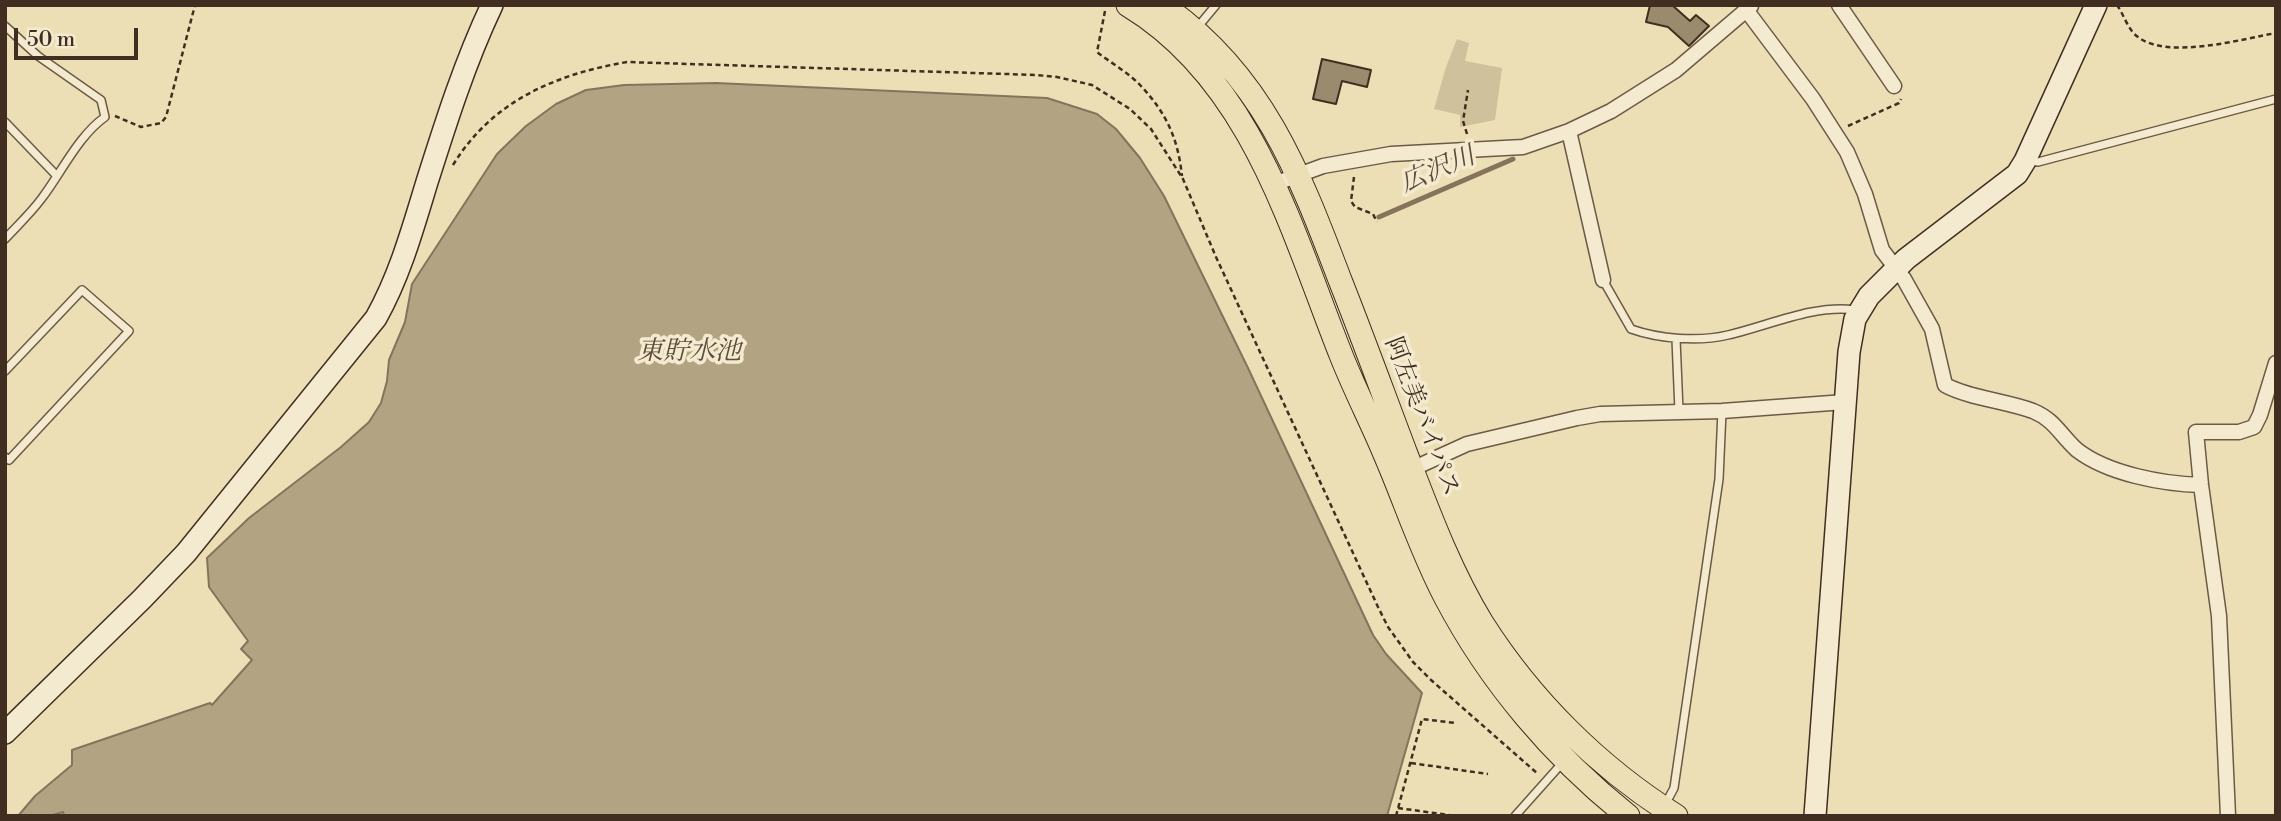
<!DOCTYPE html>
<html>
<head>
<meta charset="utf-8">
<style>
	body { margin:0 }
	#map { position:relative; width:2281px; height:821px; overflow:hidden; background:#ecdfb6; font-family:"Libre Bodoni",serif }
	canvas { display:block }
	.frame { position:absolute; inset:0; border:7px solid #422e20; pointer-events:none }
	.scale { position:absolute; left:14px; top:28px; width:124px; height:32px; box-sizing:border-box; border:4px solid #422e20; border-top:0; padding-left:9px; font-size:21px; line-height:24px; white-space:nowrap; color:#422e20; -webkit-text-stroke:5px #f3ead0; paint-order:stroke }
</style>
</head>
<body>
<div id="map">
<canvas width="2281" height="821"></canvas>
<div class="frame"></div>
<div class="scale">50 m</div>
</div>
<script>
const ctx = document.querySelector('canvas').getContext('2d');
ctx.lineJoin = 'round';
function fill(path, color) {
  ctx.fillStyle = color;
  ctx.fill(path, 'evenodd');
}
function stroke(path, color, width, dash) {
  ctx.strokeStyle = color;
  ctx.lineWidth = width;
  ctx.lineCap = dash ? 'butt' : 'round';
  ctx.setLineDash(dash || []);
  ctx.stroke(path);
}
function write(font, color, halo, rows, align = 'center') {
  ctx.font = font + ' "Libre Bodoni","Noto Serif JP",serif';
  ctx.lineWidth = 7;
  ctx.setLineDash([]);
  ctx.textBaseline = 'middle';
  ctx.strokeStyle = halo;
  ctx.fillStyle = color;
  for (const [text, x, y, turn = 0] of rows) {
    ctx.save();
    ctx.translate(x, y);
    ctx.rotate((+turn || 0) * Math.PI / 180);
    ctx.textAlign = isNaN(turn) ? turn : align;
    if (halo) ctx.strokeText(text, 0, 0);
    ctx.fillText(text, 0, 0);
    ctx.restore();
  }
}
const green = new Path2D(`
	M1457,39l12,4 -4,18 37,7 -7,52 -35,7v-12l-26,-6 12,-42z`);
const water = new Path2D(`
	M716,83l331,15 50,16 19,15 24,29 24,38 84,172 125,267 13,19 36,39 -35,123h-1323l-1,-4 -13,4h-32l17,-20 37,-31v-15l138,-47 2,2 40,-45 -11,-11 7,-8 -39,-54 -2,-29 42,-40 92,-71 28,-25 12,-19 6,-22 2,-21 16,-38 7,-38 85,-130 29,-28 30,-22 30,-14 38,-5z`);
const stream = new Path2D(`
	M1379,217l134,-58`);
const building = new Path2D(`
	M1650,5h22l18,16 6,-6 13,11 -20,20 -21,-19 -22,-5z
	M1322,59l49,11 -4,17 -25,-6 -6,23 -23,-5z`);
const path = new Path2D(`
	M2117,5c7,10 11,25 21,32 30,23 104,2 138,-4
	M1105,11l-8,41c14,11 32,21 44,34 26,28 37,53 41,90
	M115,116l26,11 20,-4 5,-6 29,-112
	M1848,126l51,-23 2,-4
	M1467,134l-4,-13 5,-31
	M453,165c39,-64 103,-91 174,-103l410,13 20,2 35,8 38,24 21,20 32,50 33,78 162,350 10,20 25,35 18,18 107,94
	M1354,177l-3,24 4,6 18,7 4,8
	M1411,763l77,11
	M1398,808l58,8
	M1396,816l26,-97 33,4`);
const lane = new Path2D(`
	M5,26l33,30 63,44 4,17c-26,18 -44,56 -63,81 -11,15 -25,28 -37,41
	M1196,29l20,-24
	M5,122l51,53
	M2029,161l9,1 238,-63
	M1603,280l28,49c28,10 68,13 97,6 40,-9 86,-31 127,-25
	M1676,339l3,72
	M5,371l77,-81 47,41 -120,129 -4,-3
	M1666,803l8,-15 45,-309 3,-68
	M1515,816l49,-55`);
const street = new Path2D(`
	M1839,5l55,81
	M1747,11l66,88 34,53 18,42 17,56 22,29 28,50 13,56c24,13 61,16 88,26 22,9 28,25 44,39 31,24 86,34 124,35
	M1569,131l34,149
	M1274,184l49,-18 68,-12 132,-7 46,-16 42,-20 65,-41 75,-64
	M1412,469l55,-25 110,-26 23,-4 122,-3 123,-9
	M2228,816l-9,-200 -18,-131 -5,-53h43l15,-5 6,-12 16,-52`);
const secondary = new Path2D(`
	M5,733l137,-134 44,-46 190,-235c24,-43 37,-90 51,-136 19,-60 38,-120 65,-177
	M1815,816l34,-464 6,-33 14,-23 37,-37 111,-85 8,-13 71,-156`);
const primary = new Path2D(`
	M1128,5c124,75 163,224 213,350 13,33 29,64 43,97 21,48 37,99 62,146 44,84 108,159 182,218
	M1162,5c100,69 137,167 178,275 23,58 44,116 66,174 22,57 44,117 76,169 49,77 116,144 194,193`);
const streetNames = [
	["阿左美バイパス",1421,417,69]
];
const waterNames = [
	["広沢川",1438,171,-23],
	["東貯水池",689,353]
];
fill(green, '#cfc19c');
fill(water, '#b2a383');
stroke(water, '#85745b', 2);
stroke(stream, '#85745b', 5);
fill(building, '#9a8a6e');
stroke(building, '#422e20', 2);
stroke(lane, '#6c5a46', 10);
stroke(street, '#6c5a46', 17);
stroke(secondary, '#422e20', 24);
stroke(primary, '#422e20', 25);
stroke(path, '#422e20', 2.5, [5, 3.5]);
stroke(lane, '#f3ead0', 7);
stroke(street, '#f3ead0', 14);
stroke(secondary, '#f3ead0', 21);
stroke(primary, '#ecdfb6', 23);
write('24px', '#422e20', '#f3ead0', streetNames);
write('italic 26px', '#5e4b39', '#f3ead0', waterNames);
</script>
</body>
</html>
